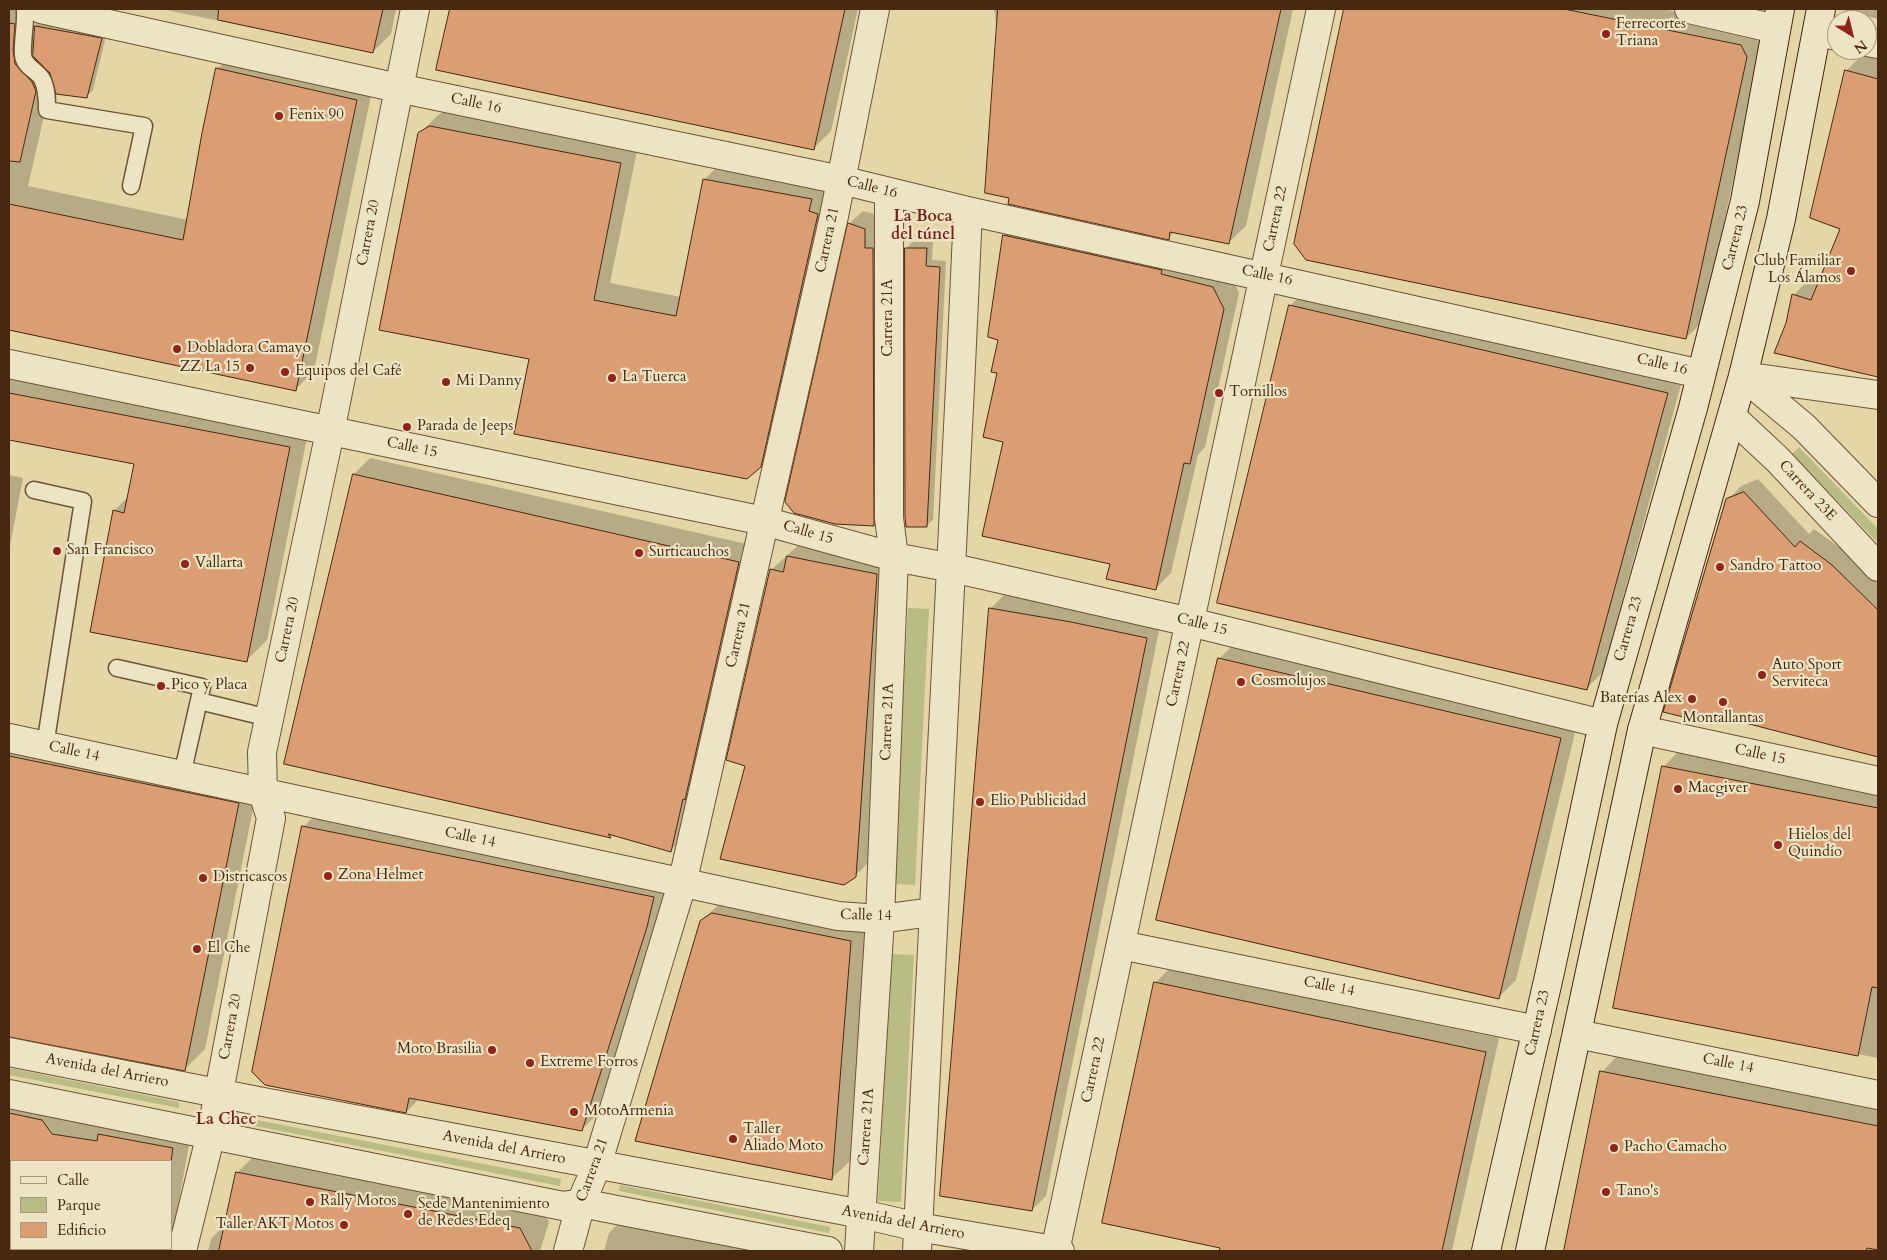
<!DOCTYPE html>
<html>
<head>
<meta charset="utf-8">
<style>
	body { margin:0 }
	#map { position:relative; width:1887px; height:1260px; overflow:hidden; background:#e4d6a7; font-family:Cardo,serif }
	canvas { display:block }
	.frame { position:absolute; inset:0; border:10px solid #482811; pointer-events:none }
	.legend { position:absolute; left:10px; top:1160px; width:162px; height:90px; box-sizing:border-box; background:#ede4c6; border:1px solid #ab997e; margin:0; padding:6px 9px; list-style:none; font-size:15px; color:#482811 }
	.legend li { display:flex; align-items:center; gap:10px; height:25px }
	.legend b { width:25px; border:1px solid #ab997e }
	.north { position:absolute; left:1827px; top:10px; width:50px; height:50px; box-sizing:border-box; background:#ede4c6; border:1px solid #ab997e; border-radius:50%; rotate:144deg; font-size:14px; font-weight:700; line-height:20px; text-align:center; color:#482811 }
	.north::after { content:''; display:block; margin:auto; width:18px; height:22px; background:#8f2418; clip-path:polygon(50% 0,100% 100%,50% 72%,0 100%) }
</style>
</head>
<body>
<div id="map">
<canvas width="1887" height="1260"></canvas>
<div class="frame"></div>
<ul class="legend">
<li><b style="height:6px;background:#ede4c6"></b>Calle</li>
<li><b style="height:14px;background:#b9bc84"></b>Parque</li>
<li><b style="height:14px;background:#db9e73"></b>Edificio</li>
</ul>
<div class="north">N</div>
</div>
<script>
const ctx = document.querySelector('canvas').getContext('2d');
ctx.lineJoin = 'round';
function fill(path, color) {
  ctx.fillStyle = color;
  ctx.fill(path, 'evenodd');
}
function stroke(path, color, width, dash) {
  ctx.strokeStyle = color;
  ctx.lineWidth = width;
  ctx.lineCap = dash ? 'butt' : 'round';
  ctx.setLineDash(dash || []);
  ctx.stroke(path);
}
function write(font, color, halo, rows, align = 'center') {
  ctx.font = font + ' Cardo,serif';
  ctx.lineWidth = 4.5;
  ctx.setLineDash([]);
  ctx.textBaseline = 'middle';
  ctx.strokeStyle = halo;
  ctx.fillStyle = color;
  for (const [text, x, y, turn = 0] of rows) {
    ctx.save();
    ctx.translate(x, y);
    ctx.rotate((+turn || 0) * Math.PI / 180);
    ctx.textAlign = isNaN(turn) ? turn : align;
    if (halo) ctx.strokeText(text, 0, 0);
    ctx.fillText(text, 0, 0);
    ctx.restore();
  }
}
const green = new Path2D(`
	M1799,447l79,82v14l-86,-89z
	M908,608l21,1 -14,276 -22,-1z
	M891,954l23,1 -13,247 -23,-1z
	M9,1068l170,34v6l-170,-33z
	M236,1116l325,63 -1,7 -325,-64z
	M620,1185l210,42 -1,6 -210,-42z`);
const shadow = new Path2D(`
	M9,9h23l-1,29 4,11 1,-26 6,-6 65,15 -14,58 -7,7 -33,-20 -25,109 160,34 29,-151 19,-18 138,30 -60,290 -18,18 -287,-59z
	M161,9h235l-5,25 -18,18z
	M451,9h407l-27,122 -17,17 -376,-79z
	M994,9h299l-47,217 -18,17 -54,-11 -6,6 -171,-210z
	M1346,9h317l95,20 5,11 -60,281 -17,17 -391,-94z
	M1843,9h35v10l-35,-9z
	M1865,52l13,3v321l-102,-24 11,-29 7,-28 18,-19 9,2 21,-50 4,-157z
	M448,109l190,37 -28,137 71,14 24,-118 17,-17 106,20 -50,267 -18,17 -229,-108 -112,-224 18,-18z
	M863,211l15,4 9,296 -13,14 -25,-301z
	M1020,220l209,51 10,22 -34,154 -7,8 -27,118 -15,15 -45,-25 -106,-122 -6,-69 6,-137z
	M912,242h21l-1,18 14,1 -13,259 -7,6 -20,-277z
	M1306,290l377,87 -80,295 -16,16 -297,-382z
	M9,369l300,58 -42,213 -20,20 -133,-149 15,-15 7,-33 -127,-24z
	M370,458l385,88 -68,289 -17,16 -57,-17 -2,3 -325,-74 68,-289z
	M9,475l14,3 -14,73z
	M1758,479l51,55 5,-5 32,23 32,31v172l-159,-40 -8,8 17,-223 13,-14z
	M803,541l88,18 -21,302 -15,15 -84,-306z
	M1004,595l81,13 75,17 -114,571 -14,14 -42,-601z
	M1237,641l341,79 -62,260 -18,18 -279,-339z
	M9,732l249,52 -53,265 -20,20 -176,-33z
	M1684,746l194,37v275l-264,-51 49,-240z
	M319,812l349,70 -6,29 -65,204 -16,15 -162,-31 -13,13 -103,-285z
	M720,903l149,19 -19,239 -19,18 -130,-257z
	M1169,969l330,69 -47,213h-212l-137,-29 52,-239z
	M1616,1057l262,51v143h-313l37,-179z
	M16,1107l176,21 -21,117v-84h-160v88h159v2h-161v-141z
	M258,1152l283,55 8,15 -9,29h-332l3,-12 15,-16 11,-50z
	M626,1216l153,35h-175l5,-18z`);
const building = new Path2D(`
	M219,9h164l-10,44 -155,-33z
	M450,9h395l-31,141 -378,-80z
	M998,9h283l-52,235 -59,-12 -1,8 -161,-36 1,-6 -24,-5z
	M1344,9h220l177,36 6,12 -61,282 -380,-79 -12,-16z
	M9,23l6,1 -2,26 2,14 17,18 4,9 -16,71 -11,-1z
	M35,26l67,12 -15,60 -31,-4 -6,-21 -17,-17z
	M216,68l141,32 -61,291 -287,-61v-126l174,36 19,-107z
	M1845,70l33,9v298l-104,-24 12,-30 6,-29 19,6 29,-71 -30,-11z
	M430,126l191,37 -27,137 66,13 16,3 27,-137 109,20 -3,12 9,3 -57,253 -14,12 -233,-45 15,-75 -150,-29 39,-197z
	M848,223l17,6v19h8l1,278 -39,-2 -41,-11 -9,-11z
	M1003,235l159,35 -1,4 52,13 11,22 -34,155 -6,-1 -28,127 -50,-11 4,-15 -128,-28 21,-94 -20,-5 14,-64 -6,-1 7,-32 -10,-3z
	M905,248h22l-1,18 14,1 -13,260h-21l-1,-10z
	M1289,305l379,88 -81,297 -370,-87z
	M9,393l281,54 -43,215 -157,-30 23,-122 11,3 10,-49 -125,-24z
	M353,474l386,88 -54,238 -2,-1 -12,53 -63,-18 3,4 -327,-74z
	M1744,492l51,55 5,-6 32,24 46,45v147l-164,-42 -2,9 -49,-12 63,-213z
	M787,556l90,18 -21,303 -12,8 -124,-26 25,-93 -19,-6 44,-191 13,3z
	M989,608l82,14 76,16 -115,573 -92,-15z
	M1218,658l343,80 -62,261 -343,-79z
	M9,756l230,47 -54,268 -176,-34z
	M1662,766l216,42v180l-6,-1 -14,69 -245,-48z
	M302,826l352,71 -7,30 -65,204 -173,-33 -3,15 -141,-28 -13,-13z
	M712,913l139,28 -19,239 -197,-39 65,-220z
	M1154,982l332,70 -44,199h-223l1,-3 -118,-25z
	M1600,1071l278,55v124l-11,-2 -1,3h-302z
	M9,1113l33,7 10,14 45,7 1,-7 75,14 -2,13h-162z
	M236,1172l284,56 12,23h-313z`);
const service = new Path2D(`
	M25,9c1,15 -3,32 -2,46 1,12 14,15 19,24 5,9 5,21 5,31l97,16 -13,60
	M34,490l49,11 -38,245
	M117,668l85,19 -20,88
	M199,701l70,17`);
const minor = new Path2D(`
	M41,9l357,79 443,92 127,31 733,163
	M1689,9l87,20
	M1817,32l20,4
	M1867,42l11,2
	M9,364l755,157 130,36 59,11 237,54 413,102
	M1743,376l61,51 74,76
	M1743,376l135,19
	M1732,417l46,43 100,107
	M1642,730l236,51
	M9,738l829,178 42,3 52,-7
	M1121,945l416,85
	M1577,1034l301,61
	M182,1251l29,-117 60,-316 -8,-25 -1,-41 68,-320 85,-423
	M568,1251l13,-48
	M859,1251l21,-332 14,-362 -5,-39v-325
	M917,1251c16,-346 36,-693 51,-1040
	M1055,1251l266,-1242`);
const tertiary = new Path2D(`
	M9,1052l254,50 599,112 56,13 142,24
	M9,1094l554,112 18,-3 247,48
	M581,1203l16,-38 85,-281 152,-668 41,-207`);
const secondary = new Path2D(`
	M1486,1251l64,-279 53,-248 90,-316 52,-207 35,-192
	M1530,1251l112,-521 101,-354 38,-157 40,-210`);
const markers = [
	[1606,34,5,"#8f2418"],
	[279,116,5,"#8f2418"],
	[1851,271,5,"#8f2418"],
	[177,349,5,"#8f2418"],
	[250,368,5,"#8f2418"],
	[285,372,5,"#8f2418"],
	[612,378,5,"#8f2418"],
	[446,382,5,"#8f2418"],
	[1219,393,5,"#8f2418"],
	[407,427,5,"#8f2418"],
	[57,551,5,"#8f2418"],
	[639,553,5,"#8f2418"],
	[185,564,5,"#8f2418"],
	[1720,567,5,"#8f2418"],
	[1762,675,5,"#8f2418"],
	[1241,682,5,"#8f2418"],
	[161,686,5,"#8f2418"],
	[1692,699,5,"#8f2418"],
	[1723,702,5,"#8f2418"],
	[1678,789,5,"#8f2418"],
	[980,802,5,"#8f2418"],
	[1778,845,5,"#8f2418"],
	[328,876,5,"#8f2418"],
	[203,878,5,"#8f2418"],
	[197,949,5,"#8f2418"],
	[492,1050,5,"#8f2418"],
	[530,1063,5,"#8f2418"],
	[574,1112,5,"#8f2418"],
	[733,1139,5,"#8f2418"],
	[1614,1148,5,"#8f2418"],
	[1606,1192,5,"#8f2418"],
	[310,1202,5,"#8f2418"],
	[408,1214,5,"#8f2418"],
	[344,1225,5,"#8f2418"]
];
const poiNames = [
	["Ferrecortes",1616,25],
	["Triana",1616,42],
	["Fenix 90",289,116],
	["Club Familiar",1841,262,"right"],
	["Los Álamos",1841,279,"right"],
	["Dobladora Camayo",187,349],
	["ZZ La 15",240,368,"right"],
	["Equipos del Café",295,372],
	["La Tuerca",622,378],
	["Mi Danny",456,382],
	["Tornillos",1229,393],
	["Parada de Jeeps",417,427],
	["San Francisco",67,551],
	["Surticauchos",649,553],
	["Vallarta",195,564],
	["Sandro Tattoo",1730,567],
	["Auto Sport",1772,666],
	["Serviteca",1772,683],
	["Cosmolujos",1251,682],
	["Pico y Placa",171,686],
	["Baterías Alex",1682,699,"right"],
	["Montallantas",1723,719,"center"],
	["Macgiver",1688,789],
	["Elio Publicidad",990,802],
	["Hielos del",1788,836],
	["Quindío",1788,853],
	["Zona Helmet",338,876],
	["Districascos",213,878],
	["El Che",207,949],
	["Moto Brasilia",482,1050,"right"],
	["Extreme Forros",540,1063],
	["MotoArmenia",584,1112],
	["Taller",743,1130],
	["Aliado Moto",743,1147],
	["Pacho Camacho",1624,1148],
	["Tano's",1616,1192],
	["Rally Motos",320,1202],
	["Sede Mantenimiento",418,1205],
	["de Redes Edeq",418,1222],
	["Taller AKT Motos",334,1225,"right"]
];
const streetNames = [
	["Calle 16",476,104,12],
	["Calle 16",872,188,14],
	["Carrera 22",1276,219,-78],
	["Carrera 20",369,233,-79],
	["Carrera 23",1736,238,-76],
	["Carrera 21",828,240,-78],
	["Calle 16",1267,276,12],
	["Carrera 21A",889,318,-90],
	["Calle 16",1662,365,13],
	["Calle 15",412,448,12],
	["Carrera 23E",1807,491,47],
	["Calle 15",808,533,16],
	["Calle 15",1202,625,14],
	["Carrera 23",1629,629,-74],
	["Carrera 20",288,630,-78],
	["Carrera 21",739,635,-77],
	["Carrera 22",1179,674,-78],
	["Carrera 21A",888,722,-88],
	["Calle 14",74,752,12],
	["Calle 15",1760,755,12],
	["Calle 14",470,838,12],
	["Calle 14",866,916,1],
	["Calle 14",1329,987,11],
	["Carrera 23",1538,1023,-77],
	["Carrera 20",231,1027,-79],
	["Calle 14",1728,1064,11],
	["Carrera 22",1094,1070,-78],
	["Avenida del Arriero",107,1071,11],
	["Carrera 21A",867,1127,-86],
	["Avenida del Arriero",504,1148,11],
	["Carrera 21",593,1170,-70],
	["Avenida del Arriero",903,1223,11]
];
const neighbourhoodNames = [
	["La Boca",923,217],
	["del túnel",923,235],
	["La Chec",226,1120]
];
fill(green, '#b9bc84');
fill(shadow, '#0003');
fill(building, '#db9e73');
stroke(building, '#482811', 1);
stroke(service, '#6f5436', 19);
stroke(minor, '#6f5436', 30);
stroke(tertiary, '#6f5436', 30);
stroke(secondary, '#482811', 30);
stroke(service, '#ede4c6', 16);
stroke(minor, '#ede4c6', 28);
stroke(tertiary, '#ede4c6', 28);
stroke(secondary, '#ede4c6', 28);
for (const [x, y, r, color] of markers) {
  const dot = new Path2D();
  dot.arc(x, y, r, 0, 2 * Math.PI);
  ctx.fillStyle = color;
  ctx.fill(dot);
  stroke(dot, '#ede4c6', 2);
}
write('15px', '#482811', '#ede4c6', poiNames, 'left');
write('15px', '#482811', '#ede4c6', streetNames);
write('bold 16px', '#7a1f14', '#ede4c6', neighbourhoodNames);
</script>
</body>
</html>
